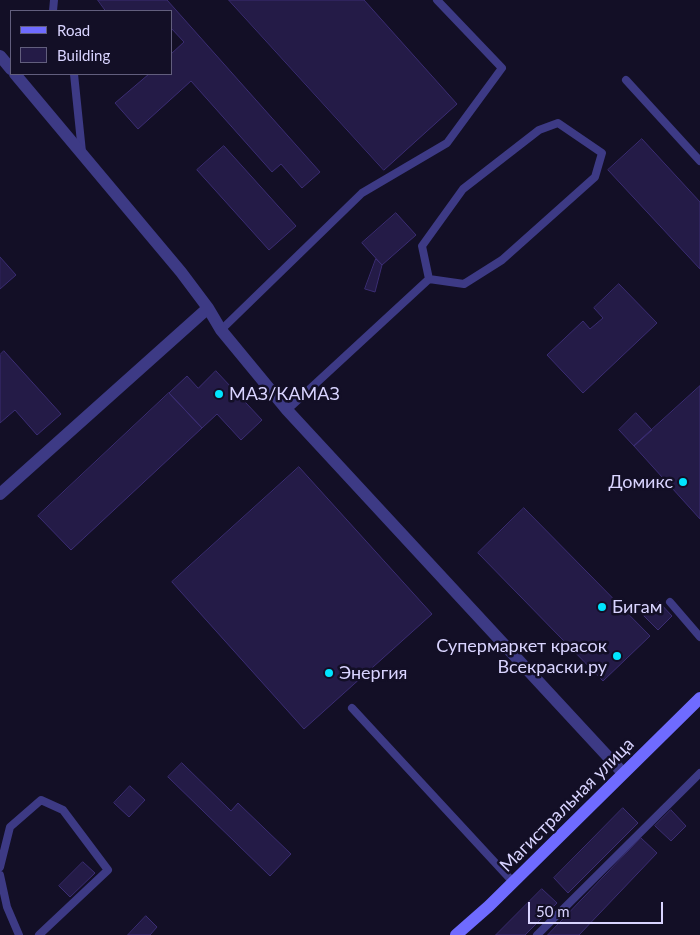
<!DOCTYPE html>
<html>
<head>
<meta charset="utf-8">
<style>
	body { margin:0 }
	#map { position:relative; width:700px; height:935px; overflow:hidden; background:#130f26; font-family:Lato,sans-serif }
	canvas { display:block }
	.legend { position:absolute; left:10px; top:10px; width:162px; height:65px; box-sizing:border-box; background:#130f26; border:1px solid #625e7d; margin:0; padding:6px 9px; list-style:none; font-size:15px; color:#d9d4ff }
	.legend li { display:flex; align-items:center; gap:10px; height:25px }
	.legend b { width:25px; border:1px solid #625e7d }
	.scale { position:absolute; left:528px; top:902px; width:135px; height:22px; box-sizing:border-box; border:2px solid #d9d4ff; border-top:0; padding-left:6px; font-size:15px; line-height:18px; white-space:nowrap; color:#d9d4ff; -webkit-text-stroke:4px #130f26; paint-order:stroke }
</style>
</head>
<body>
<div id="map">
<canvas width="700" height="935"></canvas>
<ul class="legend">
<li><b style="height:6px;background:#6f6bff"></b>Road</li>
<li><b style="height:14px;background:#241b47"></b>Building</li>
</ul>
<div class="scale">50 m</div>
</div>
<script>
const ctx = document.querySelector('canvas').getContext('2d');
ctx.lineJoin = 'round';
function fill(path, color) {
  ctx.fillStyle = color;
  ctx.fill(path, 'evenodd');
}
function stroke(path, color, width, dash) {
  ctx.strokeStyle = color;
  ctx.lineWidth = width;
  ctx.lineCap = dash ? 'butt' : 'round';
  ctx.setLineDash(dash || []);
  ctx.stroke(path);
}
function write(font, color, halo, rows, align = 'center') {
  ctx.font = font + ' Lato,sans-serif';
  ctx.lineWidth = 5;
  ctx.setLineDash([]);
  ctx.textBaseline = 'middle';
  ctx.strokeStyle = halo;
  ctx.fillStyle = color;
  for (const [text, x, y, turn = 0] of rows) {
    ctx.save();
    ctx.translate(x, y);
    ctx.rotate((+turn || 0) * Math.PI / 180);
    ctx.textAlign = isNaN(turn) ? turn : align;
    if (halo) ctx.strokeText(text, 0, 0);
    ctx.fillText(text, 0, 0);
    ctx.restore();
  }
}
const building = new Path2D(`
	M98,0h69l153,172 -18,16 -21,-24 -9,8 -81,-91 -53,48 -23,-26 34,-29h22v-20l13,-12 -13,-14v-17h-65z
	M229,0h135l93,104 -73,66z
	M642,139l58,63v67l-92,-99z
	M224,146l72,80 -27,24 -72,-80z
	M396,213l20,22 -34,30 -20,-22z
	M0,257l16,18 -16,14z
	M376,259l6,6 -7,27 -10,-3z
	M619,284l38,39 -74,70 -36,-38 36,-34 7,8 13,-11 -9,-10z
	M4,351l57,63 -24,21 -22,-25 -15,13v-68z
	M216,371l46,49 -21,20 -24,-26 -15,14 -33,-35 18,-17 11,12z
	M700,386v133l-66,-73z
	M169,393l33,35 -131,122 -33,-34z
	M636,413l16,17 -18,16 -15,-16z
	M299,467l133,147 -128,115 -132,-147z
	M524,508l126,128 -47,45 -125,-128z
	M659,602l13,14 -14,14 -14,-14z
	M182,763l49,48 7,-8 53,51 -21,22 -102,-99z
	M130,786l15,14 -16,17 -15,-14z
	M623,808l15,15 -70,70 -14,-15z
	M671,810l15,16 -15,15 -16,-15z
	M641,838l16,15 -78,82h-31z
	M83,862l12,11 -25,24 -11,-11z
	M542,889l15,14 -32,32h-29z
	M146,916l11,11 -7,8h-22z`);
const lane = new Path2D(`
	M53,11l1,-11
	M74,74l8,78
	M626,80l74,81
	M221,330l141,-137 85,-50 55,-75 -65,-68
	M287,410l142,-131 35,5 38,-24 93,-83 7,-24 -44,-30 -19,7 -76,59 -41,57 7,33
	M670,602l30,35
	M352,708l161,174
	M0,867l10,-40 31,-27 22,10 45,60 -69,65
	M0,875l7,32 12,28
	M537,935l163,-162`);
const street = new Path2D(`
	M0,56l11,13
	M15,74l166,198 27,36 13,22 66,80 336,363
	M0,494l208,-186`);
const secondary = new Path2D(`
	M456,935l33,-29 211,-208`);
const markers = [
	[219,394,5,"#00e5ff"],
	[683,482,5,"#00e5ff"],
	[602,607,5,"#00e5ff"],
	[617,656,5,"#00e5ff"],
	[329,673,5,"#00e5ff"]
];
const poiNames = [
	["МАЗ/КАМАЗ",229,394],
	["Домикс",673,482,"right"],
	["Бигам",612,607],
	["Супермаркет красок",607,646,"right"],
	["Всекраски.ру",607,667,"right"],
	["Энергия",339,673]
];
const streetNames = [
	["Магистральная улица",567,805,-45]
];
fill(building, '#241b47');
stroke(building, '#3b2d73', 1);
stroke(lane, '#3d3a85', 8);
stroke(street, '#3d3a85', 12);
stroke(secondary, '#6f6bff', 12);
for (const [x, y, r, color] of markers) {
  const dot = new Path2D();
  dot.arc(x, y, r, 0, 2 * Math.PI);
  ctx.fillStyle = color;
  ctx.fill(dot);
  stroke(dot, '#130f26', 2);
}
write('18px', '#d9d4ff', '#130f26', poiNames, 'left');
write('18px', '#d9d4ff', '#130f26', streetNames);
</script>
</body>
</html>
